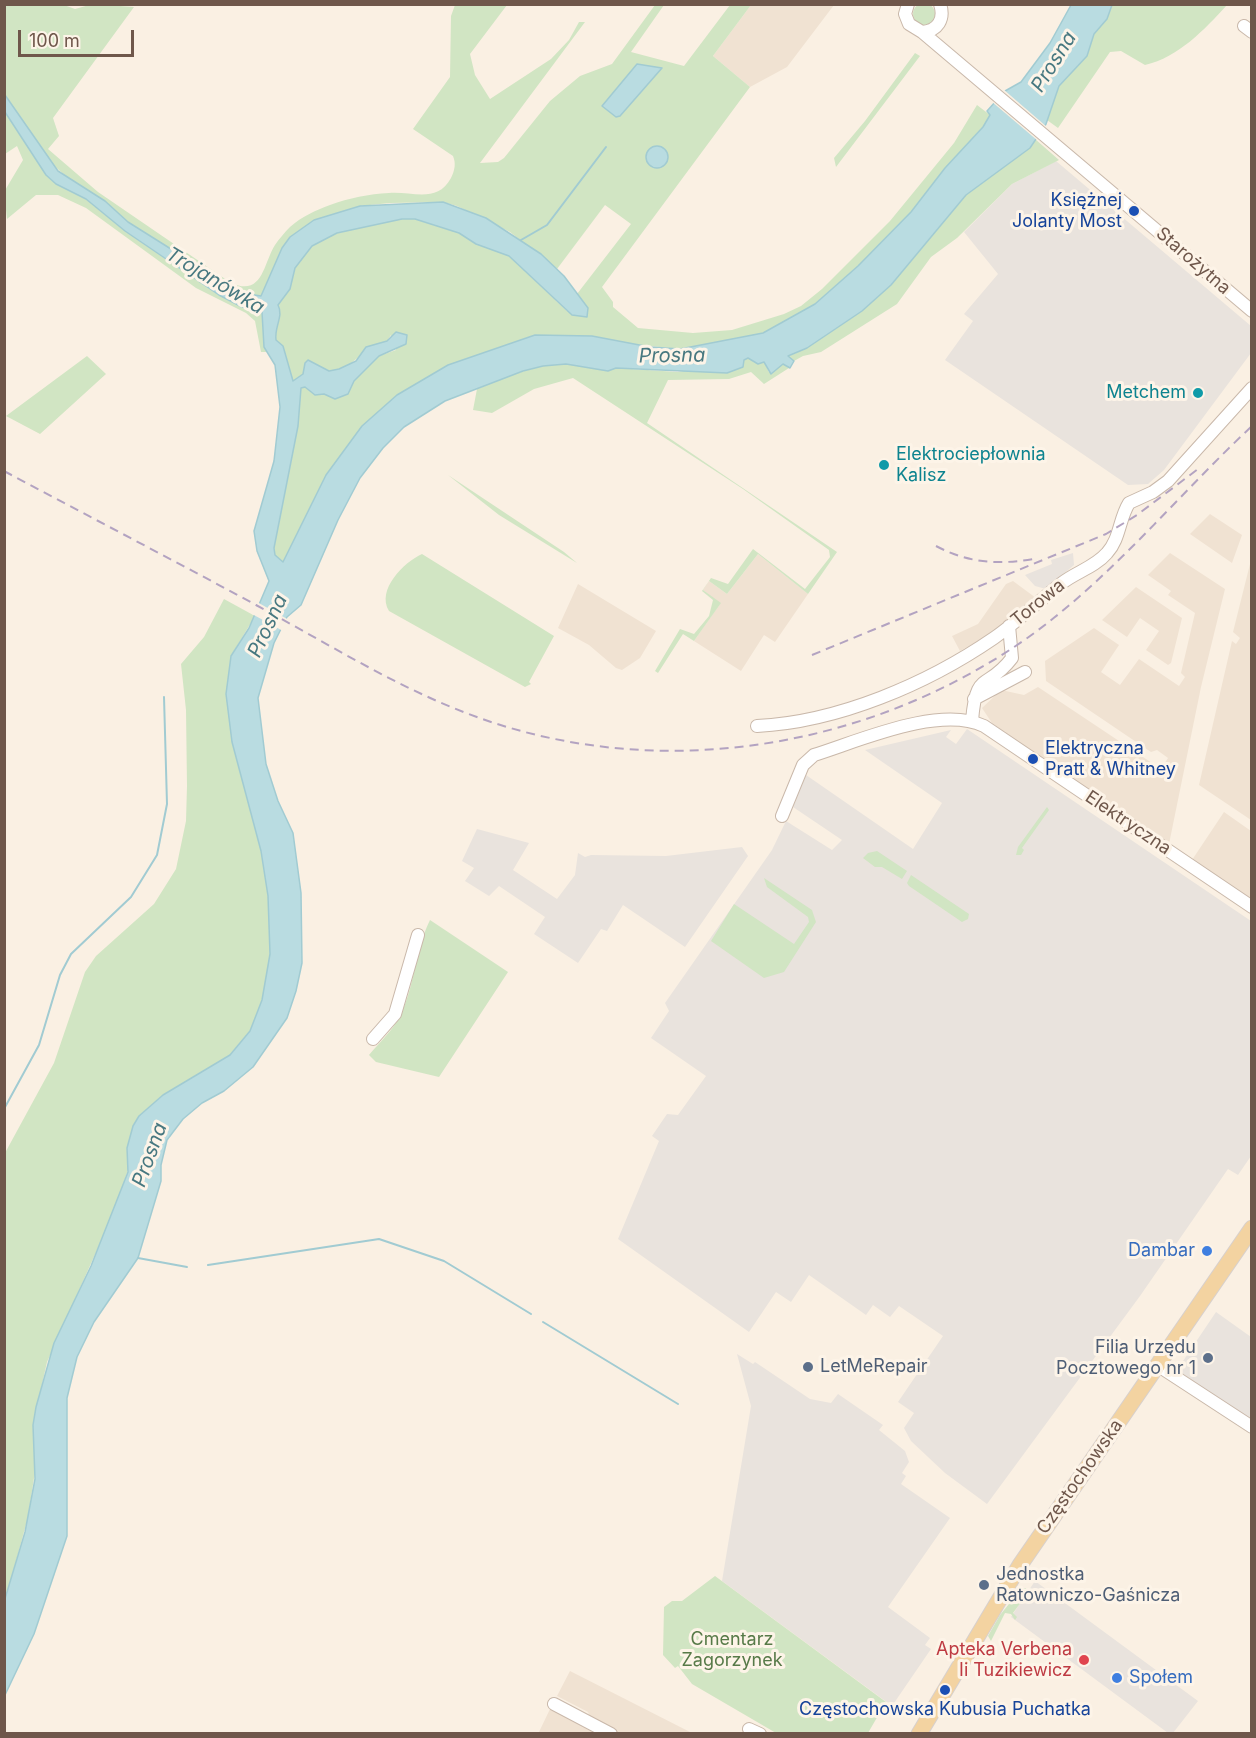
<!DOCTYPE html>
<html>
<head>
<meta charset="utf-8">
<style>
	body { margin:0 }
	#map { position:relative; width:1256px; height:1738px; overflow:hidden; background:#faf0e3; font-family:Inter,sans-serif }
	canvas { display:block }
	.frame { position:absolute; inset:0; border:6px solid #6f574b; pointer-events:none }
	.scale { position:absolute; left:18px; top:30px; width:116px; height:27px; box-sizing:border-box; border:3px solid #6f574b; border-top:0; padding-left:8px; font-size:18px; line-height:21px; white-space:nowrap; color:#6f574b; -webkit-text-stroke:4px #fdf4e8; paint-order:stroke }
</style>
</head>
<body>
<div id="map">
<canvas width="1256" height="1738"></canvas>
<div class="frame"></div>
<div class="scale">100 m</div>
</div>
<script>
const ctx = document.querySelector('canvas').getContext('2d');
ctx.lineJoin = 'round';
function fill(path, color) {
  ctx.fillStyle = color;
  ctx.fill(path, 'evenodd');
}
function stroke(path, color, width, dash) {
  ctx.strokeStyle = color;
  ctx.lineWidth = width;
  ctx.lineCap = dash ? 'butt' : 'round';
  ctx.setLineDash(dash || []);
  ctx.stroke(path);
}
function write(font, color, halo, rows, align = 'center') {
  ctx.font = font + ' Inter,sans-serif';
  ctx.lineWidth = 6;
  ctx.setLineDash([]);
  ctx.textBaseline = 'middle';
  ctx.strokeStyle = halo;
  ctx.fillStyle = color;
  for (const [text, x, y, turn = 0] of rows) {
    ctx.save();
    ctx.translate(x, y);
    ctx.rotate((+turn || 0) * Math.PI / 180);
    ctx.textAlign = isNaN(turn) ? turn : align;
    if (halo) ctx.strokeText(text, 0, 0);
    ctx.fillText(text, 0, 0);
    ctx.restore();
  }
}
const residential = new Path2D(`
	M751,5h83l-47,62 -37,20 -37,-31z
	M1210,514l32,21 -10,28 -42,-29z
	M1170,553l55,36 -24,98 -32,157 -145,-98 -32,-23 -10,-15 19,-18 23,5 14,-8 123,82 7,-11 -11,-8 -6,2 -105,-71 -1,-20 49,-33 25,17 -18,27 19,13 19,-26 40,27 6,-9 -4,-4 14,-60 -27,-18 3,-4 -23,-16z
	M758,554l50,40 -33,48 -11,-7 -23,36 -47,-30 26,-37 -17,-14 6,-9 18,13z
	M1251,560v260l-52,-35 33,-144 4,3 4,-6 -7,-6z
	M1013,581l23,17 -42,34 -34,19 -8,-15 26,-12 28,-40z
	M578,584l78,47 -16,27 -18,12 -6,-2 -27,-23 -31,-17z
	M1136,587l46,31 -11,45 -3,2 -22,-15 13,-19 -19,-13 -13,19 -25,-17z
	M1224,812l27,19v69l-59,-40z
	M570,1671l122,62h-73l-29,-15 -2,-6 -31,-16z
	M551,1707l52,27h-65z`);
const industrial = new Path2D(`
	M1056,161l195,165v27l-87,117 -16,14 -20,1 -183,-125 28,-39 -9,-7 34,-40 -34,-42 48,-48z
	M1073,553l1,12 -28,24 -11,-3 -10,-11 27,-11 -1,-4z
	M967,729l284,192v235l-13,19 -10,-6 -88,127 -153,208 -42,-31 -34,-32 -7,-13 10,-15 -16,-11 45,-66 -44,-30 -9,11 -17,-12 -7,10 -57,-40 -18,27 -15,-10 -27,40 -131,-93 41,-98 -7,-5 15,-22 11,1 28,-39 -55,-38 18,-27 -4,-8 107,-153 14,-29 46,29 10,-10 -49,-33 13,-32 107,74 29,-46 -77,-53 86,-20 -5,7 10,7z
	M477,829l52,14 -16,27 44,29 18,-24 3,-22 7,4 6,-2 75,1 76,-9 6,9 -63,91 -62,-42 -16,26 -6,-2 -23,34 -44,-29 11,-17 -46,-31 -10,10 -24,-15 9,-13 -12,-7z
	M1216,1312l35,25v84l-74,-51z
	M737,1354l16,10 2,-2 55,37 21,4 7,-9 45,31 -4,5 26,21 4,11 -7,11 4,3 -5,8 49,34 -62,89 42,31 -5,7 6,4 -39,57 -170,-125 29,-175z
	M1035,1581l163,120 -25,32h-5l-157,-116z`);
const green = new Path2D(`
	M913 14a11 11 0 1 1 22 0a11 11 0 1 1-22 0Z
	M93,4l41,3 -81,111 6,18 -11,13 50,43 133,91c32,14 32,-19 44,-38 4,-6 10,-13 15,-18 11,-10 26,-17 40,-22 19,-7 39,-11 59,-12 23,-2 48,11 62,-15 4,-8 5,-15 2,-22l-40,-27 37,-52 1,-61 4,-11h52l-37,49 5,21 15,24 61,-40 18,-19 10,-18h6l-105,141 18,-1 6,-4 46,-57 30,-25 32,-12 43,-59h9l-33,47 53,14 46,-61h21l-38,51 37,31 -148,200 11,15v5l25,21 55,5 39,-3 52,-16 17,-8 21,-17 68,-68 64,-78 23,-38 13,10 -7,12 -38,41 -34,44 -53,54 -43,38 -52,29 -83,16 -145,-14 -87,30 -51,30 -35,32 -36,48 -43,87 -8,-7 -1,-7 24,-122 3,-38 4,-1 10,8 9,-1 11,5 44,-43 17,-6 -5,-15 -4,6c-24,4 -38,34 -59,29 -7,-1 -15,-5 -23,-7l-2,11 -10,7 -9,-29 -8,-12 -1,-9 5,-14 -2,-12 12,-16 5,-21 17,-22 25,-13 65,-14h13l44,14 17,11 33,12 58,55 21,-3 -11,-14 54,-70 -26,-19 -48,64 -47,-37 -53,-26 -14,-4 -53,1 -30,3 -92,74 -7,16 -20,-3 -113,-71 -23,-21 -37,-23 -16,-14 -47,-69 -1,-90h60l11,4z
	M1112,5h115c-23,25 -48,52 -82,60l-24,-14 -11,1 -52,76 -11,-8 12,-34 28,-30 7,-22 13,-15z
	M915,53l5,3 -84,111 -2,-9 31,-37z
	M5,112l41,63 10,9 30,15 39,32 94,64 23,11 20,6 4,40h-5l-6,-31 -9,-8 -50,-25 -110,-80 -28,-13h-22l-29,24 -3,-27 19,-32 -6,-14 -12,8z
	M1035,139l24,21 -47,24 -55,54 -26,19 -34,47 -76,48 -18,4 -9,5 -7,-4 20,-9 55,-37 29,-26 75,-90 63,-47z
	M87,356l19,18 -66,60 -34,-18z
	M749,358l15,4 5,10 14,-8 6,4 -25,16 -13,-12 -22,7 -61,1 -21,43 190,129 -29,42 -50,-40 -31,40 -18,-13 -6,9 18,13 -27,38 -11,-7 -25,39 -3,-2 25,-42 14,5 15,-18 4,-16 -11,-9 9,-13 17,6 25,-35 52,40 25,-32 -1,-7 -86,-61 -170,-111 -39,11 -42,24 -19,-3 4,-21c28,-11 57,-25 88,-25 17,0 36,9 51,4l62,4z
	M448,475l116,77 13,11 -78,-48z
	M422,554l132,82 -25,46 2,2 -6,3 -136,-76c-13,-21 15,-49 33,-57z
	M224,599l31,17 -24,40 -5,38 6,48 29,109 7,45 2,58 -8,46 -12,31 -20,24 -67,40 -24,21 -6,10 -6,22 2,19 -16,47 -66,148 -14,63 3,40 -8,52 -23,85v-449l49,-90 31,-91 11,-16 58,-52 22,-35 10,-48 1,-35 -1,-76 -5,-46 23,-27z
	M1047,807l2,3 -27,38 2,2 -3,5h-5l2,-8z
	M877,851l30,20 -5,8 -20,-12h-7l-12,-9 5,-5z
	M911,875l58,39 -1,5 -6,3 -53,-36 -2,-3z
	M764,878l48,32 4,12 -32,50 -20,6 -53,-37 23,-37 60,40 15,-22 -1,-5 -41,-30z
	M430,920l78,52 -69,105 -63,-15 -7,-7c11,-13 25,-26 32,-41 14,-29 14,-64 29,-94z
	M715,1576l171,126 -18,31h-92l-84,-49 -14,-18 -3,2 -12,-13 1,-48 8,-6h10z
	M1022,1588h4l2,5 -15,20 4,4 -2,3 -4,-6 -6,-1 -14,28 -3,-5 12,-21z`);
const water = new Path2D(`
	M1071,5h41l-5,14 -13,15 -7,22 -28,30 -13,38 -16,24 -64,47 -75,90 -29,26 -55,37 -19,8 6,5 -4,7 -7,-4 -12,10 -7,-12 -6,2 -10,-6 -4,2 -1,7 -16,6 -111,-5 -8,3 -42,-7 -23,2 -20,5 -78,30 -41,26 -21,21 -23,30 -22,42 -37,85 -14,12 -13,26 -16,55 8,66 12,37 15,32 8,60 1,70 -6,28 -9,27 -34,49 -29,24 -22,12 -19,16 -16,21 -6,25v16l-23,77 -44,64 -17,35 -10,41v138l-33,98 -29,61 -1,-93 21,-70 10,-53 -2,-54 3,-18 18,-64 37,-77 37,-94 -1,-24 6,-22 6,-10 24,-21 67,-40 20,-24 12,-31 8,-46 -2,-58 -7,-45 -29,-109 -6,-48 5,-38 18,-28 20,-47 -12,-30 -3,-20 20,-70 6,-54 -5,-42 -11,-18 -2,-35 -20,-5 -23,-12 -94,-64 -39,-32 -30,-15 -10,-9 -41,-63v-17l53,76 47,30 23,21 113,71 20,3 21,-48 8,-11 24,-17 46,-14 83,-4 43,16 55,36 23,22 24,32 -1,9 -15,-2 -63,-59 -33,-12 -17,-11 -44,-14h-13l-65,14 -25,13 -17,22 -5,21 -12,16c6,11 -4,22 -2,35l7,6 10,35 10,-7 2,-11 3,-3 21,11 10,-2 17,-8 10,-14 21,-6 9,-9 11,3 -1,9 -27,12 -25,25 -6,13 -13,5 -11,-5 -9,1 -10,-8 -4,1 -3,38 -24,122 1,7 8,7 43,-87 36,-49 35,-31 51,-30 87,-30 57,1 58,11 30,2 83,-16 52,-29 43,-38 53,-54 34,-44 38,-41 7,-12 -3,-4 18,-20 16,-9 29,-39z
	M637,64l25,4 -42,48 -4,1 -14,-11z
	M646 157a11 11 0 1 1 22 0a11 11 0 1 1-22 0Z`);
const pier = new Path2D(`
	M1003,89l44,38 -9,14 -47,-40z
	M257,602l32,18 -6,11 -31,-17z`);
const stream = new Path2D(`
	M521,240l26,-15 59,-78
	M4,1109l35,-64 21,-70 11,-21 60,-57 26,-42 10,-51 -3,-107
	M138,1258l49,9
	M208,1265l171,-26 65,22 87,53
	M543,1322l135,82`);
const minor = new Path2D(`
	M908,4l-3,10 4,10 13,8c16,-1 23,-13 18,-28
	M1244,26l8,6
	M922,32l330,279
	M974,699l51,-27
	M972,721c4,-52 15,-30 40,-63l-3,-32
	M757,726c81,-4 170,-42 237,-88 24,-17 45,-37 68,-55 14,-11 33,-16 45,-30 13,-14 12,-34 22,-50l24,-11 15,-11 84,-93
	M782,816l21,-51 11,-10c45,-14 125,-50 170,-29l268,181
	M373,1039l22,-25 23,-79
	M1157,1365l95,62
	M554,1704l57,30
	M749,1729l11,5`);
const major = new Path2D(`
	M919,1734l101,-169 232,-337`);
const rail = new Path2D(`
	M4,471c84,45 169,89 252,134 69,37 137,80 210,108 184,71 396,39 557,-72 86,-60 153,-144 229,-215
	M936,546c32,17 62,19 98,13
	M812,655l294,-121 31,-19 61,-46`);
const markers = [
	[1134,211,6,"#1a4fb4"],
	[1198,393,6,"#0f9aa8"],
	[884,465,6,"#0f9aa8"],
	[1033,759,6,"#1a4fb4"],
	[1207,1251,6,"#3f7fe0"],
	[1208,1358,6,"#5c6f8a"],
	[808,1367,6,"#5c6f8a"],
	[984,1585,6,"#5c6f8a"],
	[1084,1660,6,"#e0444e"],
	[1117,1678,6,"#3f7fe0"],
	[945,1690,6,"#1a4fb4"]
];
const transitNames = [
	["Księżnej",1122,201],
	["Jolanty Most",1122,222],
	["Elektryczna",1045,749,"left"],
	["Pratt & Whitney",1045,770,"left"],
	["Częstochowska Kubusia Puchatka",945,1710,"center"]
];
const streetNames = [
	["Starożytna",1193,261,41],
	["Torowa",1038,603,-39],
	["Elektryczna",1128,823,34],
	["Częstochowska",1080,1477,-55]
];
const cultureNames = [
	["Metchem",1186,393],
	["Elektrociepłownia",896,455,"left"],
	["Kalisz",896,476,"left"]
];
const shopNames = [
	["Dambar",1195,1251],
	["Społem",1129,1678,"left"]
];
const serviceNames = [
	["Filia Urzędu",1196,1348,"right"],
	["Pocztowego nr 1",1196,1369,"right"],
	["LetMeRepair",820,1367],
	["Jednostka",996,1575],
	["Ratowniczo-Gaśnicza",996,1596]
];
const parkNames = [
	["Cmentarz",732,1640],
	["Zagorzynek",732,1661]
];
const healthNames = [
	["Apteka Verbena",1072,1650],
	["Ii Tuzikiewicz",1072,1671]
];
const waterNames = [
	["Prosna",1054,62,-58],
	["Trojanówka",215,281,31],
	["Prosna",672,356,-1],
	["Prosna",268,626,-65],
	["Prosna",150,1155,-70]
];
fill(residential, '#f0e2d2');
fill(industrial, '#e9e3dd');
fill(green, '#d1e5c3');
fill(water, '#b9dce1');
stroke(water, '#a1cbd2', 1.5);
fill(pier, '#faf0e3');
stroke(stream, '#a1cbd2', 2);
stroke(minor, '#c9b8aa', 14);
stroke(major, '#d7d0cd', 17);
stroke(minor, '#fff', 12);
stroke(major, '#f3d3a1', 15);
stroke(rail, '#b3a3c1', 2, [9, 6]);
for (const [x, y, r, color] of markers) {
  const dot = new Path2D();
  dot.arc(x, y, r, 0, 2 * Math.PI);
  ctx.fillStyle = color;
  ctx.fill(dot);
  stroke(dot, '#fdf4e8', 2);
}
write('18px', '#164399', '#fdf4e8', transitNames, 'right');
write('18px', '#6f574b', '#fdf4e8', streetNames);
write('18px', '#0d838f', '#fdf4e8', cultureNames, 'right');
write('18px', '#366cbe', '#fdf4e8', shopNames, 'right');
write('18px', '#4e5e75', '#fdf4e8', serviceNames, 'left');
write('18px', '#577a48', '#fdf4e8', parkNames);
write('18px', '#be3a42', '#fdf4e8', healthNames, 'right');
write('italic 20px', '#477880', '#fdf4e8', waterNames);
</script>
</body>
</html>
